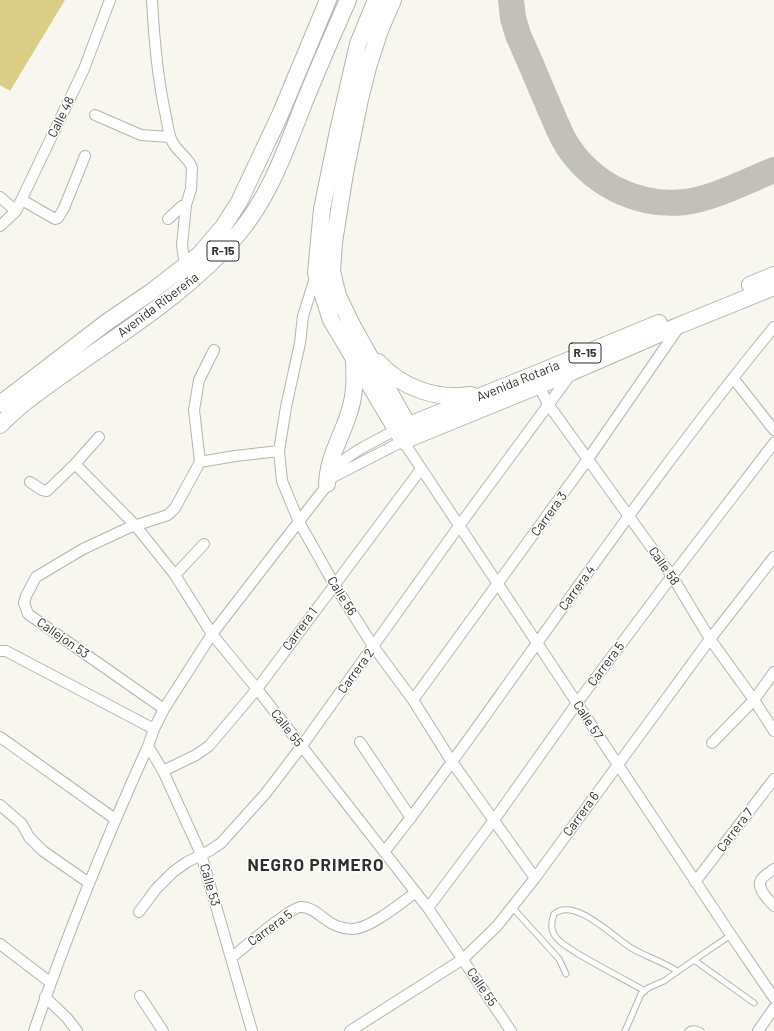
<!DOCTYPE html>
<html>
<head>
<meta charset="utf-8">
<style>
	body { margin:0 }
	canvas { display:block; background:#f7f6ef }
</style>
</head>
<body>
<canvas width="774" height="1031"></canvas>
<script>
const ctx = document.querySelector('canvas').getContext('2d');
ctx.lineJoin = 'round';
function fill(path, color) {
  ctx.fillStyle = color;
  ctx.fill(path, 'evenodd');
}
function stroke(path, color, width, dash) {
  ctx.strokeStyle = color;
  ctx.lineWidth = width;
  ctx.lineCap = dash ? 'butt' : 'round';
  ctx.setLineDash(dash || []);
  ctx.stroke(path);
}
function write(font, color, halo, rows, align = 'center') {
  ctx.font = font + ' Barlow,sans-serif';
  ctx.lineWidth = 3;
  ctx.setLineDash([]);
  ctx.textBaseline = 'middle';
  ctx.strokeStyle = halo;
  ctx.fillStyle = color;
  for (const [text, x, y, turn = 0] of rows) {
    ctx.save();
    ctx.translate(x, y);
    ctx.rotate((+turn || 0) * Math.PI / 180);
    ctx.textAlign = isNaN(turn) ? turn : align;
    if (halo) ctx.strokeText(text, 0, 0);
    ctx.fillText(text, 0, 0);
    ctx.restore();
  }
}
const green = new Path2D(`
	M0,0h65l-55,91 -10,-6z`);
const taxiway = new Path2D(`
	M511,0l2,18 5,17c11,24 21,48 31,72 7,15 12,31 22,44 26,36 70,56 114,51 27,-3 64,-22 89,-32`);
const lane = new Path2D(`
	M512,907l47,52 7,15
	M694,960l60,43
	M645,991c-23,-13 -47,-25 -70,-39 -7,-5 -14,-8 -19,-15 -6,-7 -5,-15 -2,-23 21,-18 61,25 79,35 14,8 31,13 44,22
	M625,1031l16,-37 7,-6 16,-7 30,-21 37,-25
	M688,1031c4,-4 8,-2 13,0`);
const street = new Path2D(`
	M152,0c2,38 5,75 13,112 2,9 3,18 6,27 5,13 18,18 21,29l-1,21 -5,16 -4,40 3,21
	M95,115l46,20 29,2
	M0,197l16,14
	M22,200l33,19 3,-1 6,-10 21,-52
	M168,219l14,-13 4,-1
	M0,226l16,-15 68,-142 26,-69
	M316,275l-13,41 -3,27 -14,64 -7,44 3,30 17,41 35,62 39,62 40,54 39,62 83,116
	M733,378l41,52
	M536,380l12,24 124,172 38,63 44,61 20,31
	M395,430c-16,10 -40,19 -53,32 -4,4 -6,9 -7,14l68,-35 328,494 43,63
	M99,437l-24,27 60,61 40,50 37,59 45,55 171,219 83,123
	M200,462l-6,-52 5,-30 15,-30
	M30,482l12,8 5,1 28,-27
	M175,575l29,-31
	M0,651h6l148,78
	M413,700l175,-241 91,-132
	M164,709l-136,-95 -4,-11 2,-7 10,-19 47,-28 45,-21 40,-13 7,-7 25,-46 35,-6 44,-5
	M0,737l115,82
	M360,742l51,76
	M712,743l42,-43 20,-28
	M148,746l15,25 38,83 51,177
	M163,771l33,-16 13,-9 48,-57 164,-220
	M0,805l22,19 7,13 14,14 46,32
	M384,852c51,-64 98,-132 146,-199 79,-110 158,-221 244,-326
	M774,869c-4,3 -11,7 -13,11 -5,9 8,20 13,26
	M695,882l79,-103
	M428,908l66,-88 83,-117 95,-127 102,-133
	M139,912l17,-23 17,-17 14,-10 22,-11 12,-8 45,-50 35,-46 158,-221 112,-152
	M0,944l51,39
	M231,958c14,-11 56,-48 69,-51 10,-1 18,7 25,12 7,6 18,10 28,10 18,-1 48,-26 63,-37
	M140,996l23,35
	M45,997l22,21 10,13
	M34,1031c33,-97 72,-192 114,-285l6,-17 10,-20 48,-75 119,-154
	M350,1031l113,-72 34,-33 38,-48 175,-239 64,-82
	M758,1031l16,-23`);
const primary = new Path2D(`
	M376,0l-18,44 -20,87 -16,78 -6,64 15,47 72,121 169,-69 108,-47 94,-38
	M393,0l-13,30 -12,37 -8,32 -15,74 -11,69 -2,29 6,25 14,29 62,111
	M750,285l24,-10
	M378,362c24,26 58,38 93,33
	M0,404l107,-82 44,-30 49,-38 23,-27 16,-25 41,-87 48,-115
	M0,425c10,-10 21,-20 32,-28 68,-52 150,-96 206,-163 32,-38 48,-85 66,-131 14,-35 29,-69 44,-103
	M399,429l134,-54 126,-52
	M327,484c1,-26 13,-44 21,-68 7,-20 7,-34 6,-55`);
const shields = [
	[223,251,32],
	[585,353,32]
];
const shieldNames = [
	["R-15",223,251],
	["R-15",585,353]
];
const streetNames = [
	["Calle 48",61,117,-64],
	["Avenida Ribereña",158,305,-37],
	["Avenida Rotaria",518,381,-22],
	["Carrera 3",549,514,-54],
	["Calle 58",664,566,55],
	["Carrera 4",577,588,-54],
	["Calle 56",342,596,58],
	["Carrera 1",300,629,-54],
	["Callejon 53",63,638,35],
	["Carrera 5",606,664,-53],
	["Carrera 2",356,671,-54],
	["Calle 57",588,720,57],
	["Calle 55",287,728,52],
	["Carrera 6",581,814,-54],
	["Carrera 7",735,830,-53],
	["Calle 53",210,885,74],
	["Carrera 5",270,928,-36],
	["Calle 55",482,987,56]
];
const districtNames = [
	["NEGRO PRIMERO",316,865]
];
fill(green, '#dace86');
stroke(taxiway, '#c2c0bb', 26);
stroke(lane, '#b5b4ad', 7);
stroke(street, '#b5b4ad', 12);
stroke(primary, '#b5b4ad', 18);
stroke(lane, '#fff', 5);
stroke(street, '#fff', 10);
stroke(primary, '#fff', 16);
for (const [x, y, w] of shields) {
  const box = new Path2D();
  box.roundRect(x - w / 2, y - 10, w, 20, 3);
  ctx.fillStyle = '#fff';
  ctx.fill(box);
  stroke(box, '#2f2e2c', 1);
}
write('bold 12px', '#2f2e2c', null, shieldNames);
write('13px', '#2f2e2c', '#fff', streetNames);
ctx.letterSpacing = '1px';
write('bold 17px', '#2f2e2c', '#fff', districtNames);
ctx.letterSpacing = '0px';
</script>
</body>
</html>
